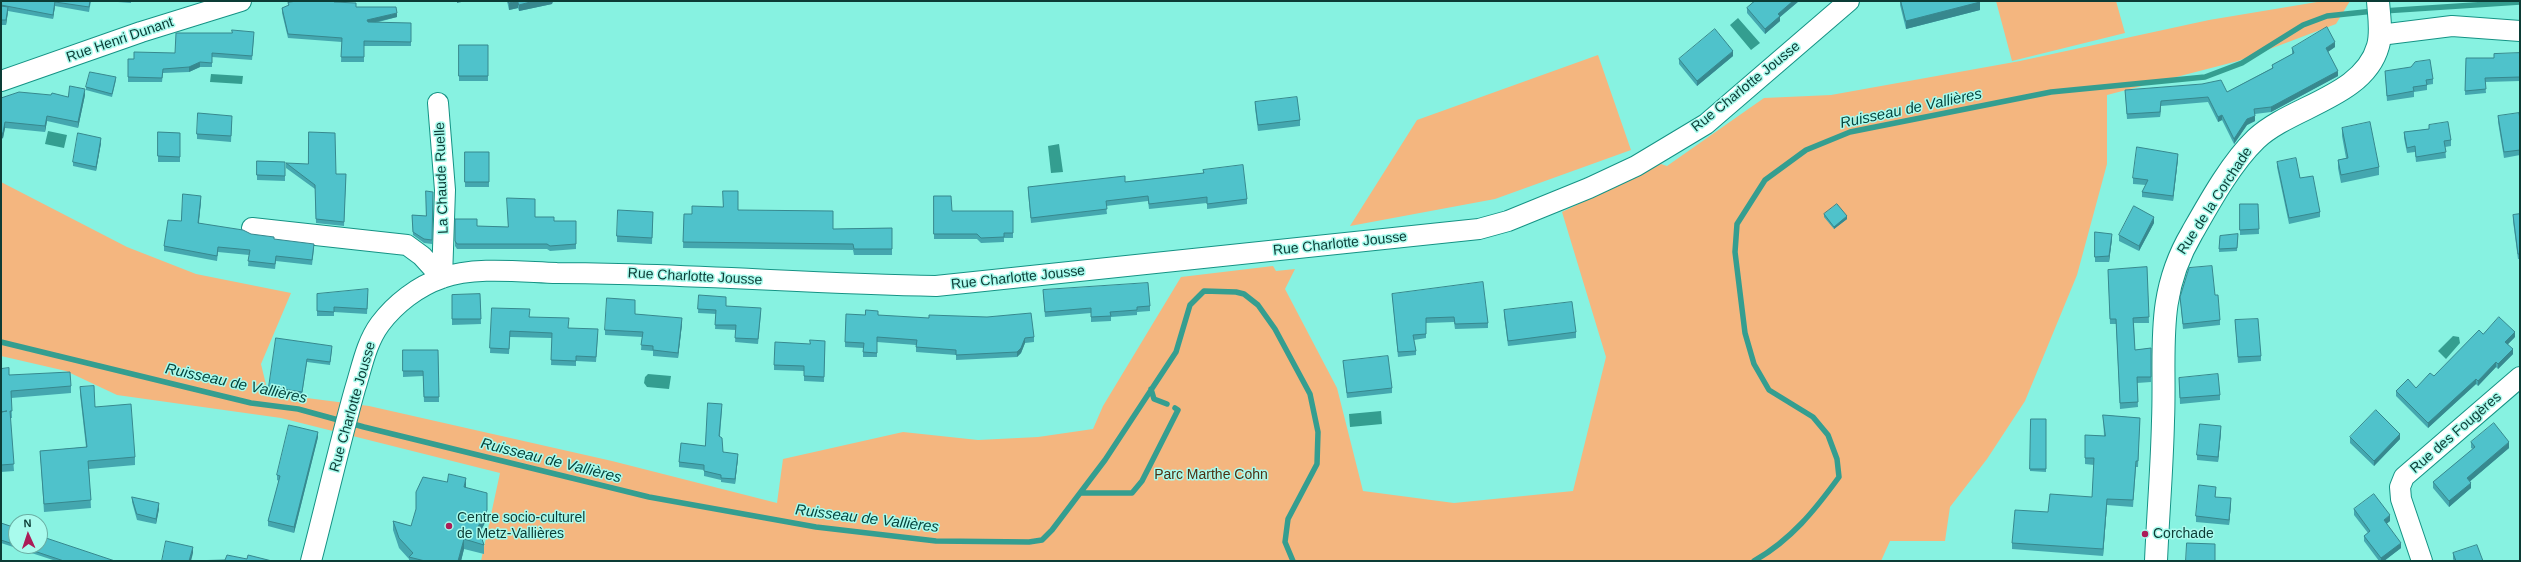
<!DOCTYPE html>
<html>
<head>
<meta charset="utf-8">
<style>
	body { margin:0 }
	#map { position:relative; width:2521px; height:562px; overflow:hidden; background:#87f2e1; font-family:Arial,sans-serif }
	canvas { display:block }
	.frame { position:absolute; inset:0; border:2px solid #0c3c36; pointer-events:none }
	.north { position:absolute; left:8px; top:514px; width:40px; height:40px; box-sizing:border-box; background:#a9fbed; border:1px solid #6aafa4; border-radius:50%; rotate:357deg; font-size:11px; font-weight:700; line-height:16px; text-align:center; color:#0c3c36 }
	.north::after { content:''; display:block; margin:auto; width:14px; height:18px; background:#ac1d58; clip-path:polygon(50% 0,100% 100%,50% 72%,0 100%) }
</style>
</head>
<body>
<div id="map">
<canvas width="2521" height="562"></canvas>
<div class="frame"></div>
<div class="north">N</div>
</div>
<script>
const ctx = document.querySelector('canvas').getContext('2d');
ctx.lineJoin = 'round';
function fill(path, color) {
  ctx.fillStyle = color;
  ctx.fill(path, 'evenodd');
}
function stroke(path, color, width, dash) {
  ctx.strokeStyle = color;
  ctx.lineWidth = width;
  ctx.lineCap = dash ? 'butt' : 'round';
  ctx.setLineDash(dash || []);
  ctx.stroke(path);
}
function write(font, color, halo, rows, align = 'center') {
  ctx.font = font + ' Arial,sans-serif';
  ctx.lineWidth = 3;
  ctx.setLineDash([]);
  ctx.textBaseline = 'middle';
  ctx.strokeStyle = halo;
  ctx.fillStyle = color;
  for (const [text, x, y, turn = 0] of rows) {
    ctx.save();
    ctx.translate(x, y);
    ctx.rotate((+turn || 0) * Math.PI / 180);
    ctx.textAlign = isNaN(turn) ? turn : align;
    if (halo) ctx.strokeText(text, 0, 0);
    ctx.fillText(text, 0, 0);
    ctx.restore();
  }
}
const green = new Path2D(`
	M1996,1h120l9,32 -113,28z
	M2323,1h27l-14,23 -98,37 -131,34v69l-30,111 -52,126 -38,58 -37,48 -5,34h-55l-9,20h-1400l19,-88 -219,-55 -164,-23 -51,-24 -65,-15v-174l126,65 69,27 95,19 -30,71 7,29 101,13 243,55 165,42 6,-44 120,-27 75,8 60,-3 55,-8 10,-23 78,-129 92,-11 3,5 19,-2 -10,20 52,99 26,103 91,12 119,-12 33,-134 -44,-145 99,-48 6,2 97,-68 67,-3 189,-34 189,-41z
	M1598,55l33,95 -136,49 -145,27 67,-106z`);
const water = new Path2D(`
	M1738,18l22,25 -9,7 -21,-25z
	M211,74l32,2 -1,8 -32,-2z
	M48,131l19,4 -3,13 -19,-4z
	M1059,144l4,28 -12,1 -3,-27z
	M2453,336l6,1 1,6 -14,16 -8,-8z
	M648,374l23,2 -2,13 -22,-2 -3,-4 1,-6z
	M1381,411l1,13 -32,3 -1,-13z`);
const stream = new Path2D(`
	M2383,11l137,-9
	M1,342l250,61 47,6 66,18 285,70 167,30 120,14 93,1 13,-2 10,-10 53,-70 71,-108 14,-47 14,-14 32,1 8,2 14,11 17,24 35,65 8,38 -1,32 -29,55 -3,23 8,19
	M1151,389l3,10 13,5
	M1082,493h50l10,-12 36,-71 -3,-2
	M1754,561c37,-21 61,-51 85,-84l-2,-18 -9,-24 -15,-18 -44,-27 -15,-26 -9,-31 -10,-81 2,-28 28,-44 41,-30 44,-18 201,-40 154,-15 37,-14 61,-38 24,-9 47,-5`);
const minor = new Path2D(`
	M2380,35l72,-9 68,5
	M1,81l140,-49 100,-31
	M438,103l7,87 -3,88
	M252,228l155,17 15,11 20,22
	M311,561c15,-57 28,-115 44,-172 7,-22 11,-46 25,-65 15,-20 38,-38 62,-46 32,-12 80,-6 115,-5 126,0 252,11 379,13l543,-57 29,-8 81,-33 47,-22 70,-42 143,-123
	M2422,561l-21,-62 -1,-12 4,-10 116,-100`);
const secondary = new Path2D(`
	M2156,561c2,-47 6,-93 7,-140 3,-70 -9,-124 29,-188 17,-30 39,-70 64,-94 35,-33 108,-42 122,-93 4,-14 1,-30 0,-45`);
const wall = new Path2D(`
	M1,1h90l-2,11 -34,-6 -2,13 -45,-8 -2,14h-5z
	M105,1h26v2z
	M507,1h46l-1,3 -33,7 -1,-3 -9,2z
	M1751,1h48l-19,16v4l-15,13 -18,-21v-5l6,-5z
	M1900,1h80v9l-74,19 -6,-24z
	M334,2l63,15 -22,6h36v23h-47v16h-23l1,-20 -54,-4 -6,-25v-5l6,-2v-3z
	M254,36l-2,24 -40,-3v10h-12l-11,5 -26,1 -1,9h-34v-23h6l41,-6z
	M459,45h29v36h-29z
	M2335,47l-7,5 10,24 -67,36 -16,2v7l-8,4 -13,19 -12,-24 -4,2 -10,-20 -47,4 -1,11 -33,2 -2,-29 102,2 45,-24v-3l20,-11v-6z
	M2520,53v28l-35,1 1,11 -21,2 1,-37h28z
	M1733,56l-36,30 -18,-22v-5z
	M2385,71l48,8v5l-6,1v5l-13,2v5l-27,4z
	M116,80l-4,17 -26,-7v-3z
	M85,95l-7,33 -31,-7 -2,11 -40,-4 -2,10 -2,1v-41l67,-1z
	M1255,102l45,18v6l-42,5 -3,-23z
	M2498,116l22,3v36l-16,3 -6,-36z
	M232,121l-1,21 -34,-3v-5z
	M2429,125l22,15v6l-6,1 1,11 -30,4 -1,-10 -8,1 -3,-15v-6l25,-3z
	M2342,128l37,39v8l-38,8 -3,-15v-8l8,-2 -4,-22z
	M158,132l22,1v29h-22z
	M101,143l-5,28 -23,-5v-4z
	M465,152h24v35h-24z
	M2178,159l-5,42 -31,-4v-5l4,-7 -13,-1v-6z
	M257,161l28,1v19l-28,-1z
	M2277,162l23,16 20,34v5l-31,7 -12,-57z
	M286,163l50,11h10l-2,52 -28,-3 -1,-34 -29,-21z
	M1203,170l44,29v5l-40,5v-6l-58,6 -1,-8 -42,5 1,8 -76,9 -3,-31v-5l97,-5 78,-9z
	M433,192l-1,52 -8,-1 -11,-8 -1,-20 14,1z
	M934,196l18,15h61v27h-9v4l-23,1 -4,-4h-43z
	M201,201l-2,22 115,26 -2,16 -36,-4 -1,8 -27,-3 1,-11 -31,-3 -1,9 -53,-10v-5l17,-25z
	M2240,204h18l1,30 -19,1z
	M738,210l95,19 59,-1v27h-38l-1,-5 -170,-2 1,-34h8z
	M653,212l-1,32 -35,-2v-6z
	M1824,214l23,5 -13,10 -10,-12z
	M2520,214v45h-2l-5,-38v-6z
	M535,217l19,4h22v28l-26,2 -3,-2h-90l-2,-3v-27l22,7 31,1z
	M2154,223l-15,28 -20,-10v-6z
	M2095,232l17,7 -3,23h-14z
	M2238,234l-1,17 -18,1 1,-16z
	M2147,267l2,56h-15l1,27 16,-2v34l-14,1 1,24 -18,2 -4,-85h-6l-2,-54z
	M1043,290l107,16v5l-13,1v3l-26,2v4l-20,1v-9l-46,4z
	M317,294h51l-1,20 -33,-2v4h-17z
	M480,294l1,30 -29,1v-30z
	M1392,294l96,29v5l-33,1 -1,-7 -28,1v15l-12,2 2,11v4l-18,2z
	M699,295l27,11 35,7 -3,31 -23,-2 1,-12 -21,-1 1,-15 -18,-1z
	M2180,297l40,23v5l-37,4z
	M492,308l37,9 40,11 29,6 -2,28 -20,-1v5l-25,-1 1,-27 -42,-1 -1,17 -19,-1z
	M1504,310l72,22v6l-68,8 -4,-31z
	M635,314l47,10 -4,34 -25,-2v-5l-12,-1 1,-13 -37,-2v-5z
	M878,315l156,22v5l-9,1 -4,10 -4,4 -61,3v-5l-40,-3v-7l-39,-3v15h-14v-9l-18,-1v-5z
	M2235,320l26,36v5l-23,2z
	M2515,337l-7,7 5,10 -15,15 -2,-2 -18,19 -2,-2 -48,44 -32,-32v-5l20,-3 18,-12z
	M276,338l56,11 -2,16 -23,-3 -5,33 -33,-5z
	M825,341l-1,41 -20,-1v-10l-30,-1v-5l36,-21z
	M403,350h35l1,52h-15l-1,-26 -20,1z
	M1343,361l49,27v5l-45,5z
	M1,369l8,6 62,11v7l-60,5 1,20h-2l4,53 -13,1z
	M2179,378l41,17v5l-40,4z
	M80,387l55,70v8l-46,4 2,39 -47,4 -4,-61 46,-4 -6,-53z
	M722,409l-2,27 3,16 15,6 -3,26 -14,-2v-2l-17,-4v-6l-25,-3v-5l26,-16z
	M2103,415l37,3 -2,49h-2l-3,40 -26,-2 -4,51 -91,-7v-6l36,-31 44,-15 2,-32 -9,-1v-29l19,1z
	M2031,419h15v53l-16,-1z
	M2520,420v8l-1,-2v-5z
	M2221,432l-3,30 -21,-2v-5z
	M318,437l-24,96 -26,-7v-5l11,-40 -2,-1v-5z
	M2350,437l50,2 -26,27 -24,-23z
	M2471,442l38,6 -39,33 1,7 -22,19 -16,-19v-6l40,-33 -2,-1z
	M466,488l21,31 -7,13 4,13v9l-20,-5 -3,12h-52v-2l-10,-11 -6,-18v-9l18,5z
	M2216,492l-1,5 16,7 -2,21 -33,-3v-6z
	M132,497l27,12 -3,15 -19,-4 -5,-18z
	M2354,509l36,12 -4,3 15,24 -17,13h-5l-15,-20v-5l4,-3 -14,-18z
	M1,523l15,5v18h24l75,15h-59l-55,-18z
	M2453,553l30,8h-29l-1,-2z`);
const shadedWall = new Path2D(`
	M457,1h9l-9,2z
	M518,1v7l-9,2v-7z
	M534,1h19l-1,3 -33,7v-6z
	M1793,1h6l-19,16v4l-15,13v-5l13,-15z
	M55,2v4l-2,13v-4z
	M1980,2v8l-74,19v-8z
	M8,7v5l-2,13v-5z
	M397,13v4l-30,7v-4z
	M2335,42v5l-9,6v-5z
	M1733,51v5l-36,30v-5z
	M200,62v5l-11,5v-5z
	M2338,71v5l-67,36v-5z
	M85,89v6l-7,33v-6z
	M2161,101v5l-1,11v-5z
	M2222,115v5l-4,2v-5z
	M47,116v5l-2,11v-6z
	M2255,116v5l-8,4 -13,19v-5l13,-20z
	M5,122v6l-2,10 -2,1v-6z
	M101,138v5l-5,28v-4z
	M2178,154v5l-5,42v-5z
	M201,196v5l-3,27v-5z
	M1847,216v3l-13,10v-2z
	M2154,217v6l-15,28v-5z
	M2112,234v5l-3,23v-6z
	M682,318v6l-4,34v-5z
	M2515,332v5l-10,10v-5z
	M1025,338v5l-4,10 -4,4v-5z
	M2513,349v5l-15,15v-5z
	M2496,362v5l-18,19v-5z
	M2476,379v5l-48,44v-5z
	M2221,426v6l-3,30v-5z
	M318,432v5l-24,96v-6z
	M2400,434v5l-26,27v-5z
	M2509,442v6l-42,36v-6z
	M738,454v4l-3,26v-5z
	M466,478v10l-2,-1z
	M2471,483v5l-22,19v-6z
	M487,493v26l-9,17v-9z
	M2231,498v6l-2,21v-5z
	M2107,499v6l-4,51v-7z
	M159,503v6l-3,15v-5z
	M2390,515v6l-6,5v-6z
	M464,539v10l-3,12h-3z
	M2401,543v5l-17,13h-3v-3z
	M193,547v6l-2,8h-2z`);
const building = new Path2D(`
	M1,1h54l-2,14 -52,-10z
	M55,1h35l-1,6 -34,-5z
	M296,1h38v1l22,1v4h40l1,6 -30,7 1,2 43,1v19l-47,-1v16h-23l1,-19 -54,-4 -6,-26 7,-3 -1,-2z
	M508,1h9l-8,2z
	M518,1h16l-15,4z
	M1755,1h38l-15,13 2,2 -15,13 -18,-21z
	M1901,1h79v1l-74,19z
	M1,6l7,1 -2,13h-5z
	M2327,27l8,15 -9,6 12,23 -67,36 -17,2 1,7 -8,3 -13,20 -12,-24 -4,2 -10,-20 -47,4 -1,11 -33,2 -2,-24 77,-6 19,-4 6,12 46,-24 -1,-3 22,-12 -2,-5z
	M1715,29l18,22 -36,30 -18,-22z
	M232,30l22,2 -2,24 -40,-3v10l-12,-1 -11,5 -26,2 -1,9 -34,-1v-18h6v-7l41,1 1,-20h56z
	M459,45h29v31h-29z
	M2520,53v24l-35,1 1,11 -21,2 1,-33h28v-4z
	M2430,60l3,19 -7,1 1,5 -14,2 1,4 -27,5 -2,-25 26,-4 4,-5z
	M90,72l26,5 -4,17 -26,-7z
	M70,86l15,3 -7,33 -31,-6 -2,10 -40,-4 -2,11h-2v-35l18,-6 32,3 1,-2 16,4z
	M1297,97l3,23 -42,5 -3,-23z
	M198,113l34,3 -1,20 -34,-2z
	M2519,113l1,6v31l-16,2 -6,-36z
	M2370,122l9,45 -38,8 -3,-15 10,-2 -6,-30z
	M2448,122l3,18 -7,1 2,11 -30,5 -1,-11 -8,2 -3,-16 25,-3v-4z
	M158,132l22,1v24l-22,-1z
	M309,132l26,1 1,41h10l-2,48 -28,-3 -1,-34 -29,-22 22,1z
	M78,133l23,5 -5,29 -23,-5z
	M2137,147l41,7 -5,42 -31,-4 6,-12 -15,-2z
	M465,152h24v30h-24z
	M2296,158l4,20 13,-2 7,36 -31,6 -12,-56z
	M257,161l28,1v14l-28,-1z
	M1243,165l4,34 -40,5v-7l-58,7 -1,-8 -42,5 1,8 -76,9 -3,-31 97,-11v6l79,-9 -1,-3z
	M426,191l7,1 -1,48 -8,-1 -11,-7 -1,-17 14,1z
	M723,191h15v19l95,1v18l59,-1v21h-38l-1,-5 -170,-2 1,-28h8v-8l31,1z
	M183,194l18,2 -3,27 45,7 8,4 23,3v2l40,5 -2,16 -36,-4 -1,8 -27,-3 2,-11 -32,-3 -1,9 -53,-10 4,-26 13,1z
	M934,196h17l1,15h61v22h-9v4l-23,1 -4,-4h-43z
	M507,198l28,1v18h19v4h22v23l-26,2 -3,-2h-90l-2,-3v-22h22v7l31,1z
	M1837,204l10,12 -13,11 -10,-13z
	M2240,204h18l1,25 -19,1z
	M2134,206l20,11 -15,29 -20,-11z
	M618,210l35,2 -1,26 -35,-2z
	M2520,214v40h-2l-5,-39z
	M2095,232l17,2 -3,22 -14,1z
	M2238,234l-1,14 -18,1 1,-13z
	M2212,266l3,29h3l2,25 -37,4 -3,-27 9,-29z
	M2147,267l2,50 -16,1 2,32 16,-2v29h-14l1,25 -18,1 -4,-84h-6l-2,-49z
	M1483,282l5,41 -33,1 -1,-7 -28,1v16l-13,1 3,16 -18,1 -6,-58z
	M1148,283l2,23 -13,1v3l-27,2 1,4 -20,1v-9l-46,4 -2,-22z
	M368,289l-1,20 -33,-2v5l-17,-1v-17z
	M480,294l1,25h-29v-24z
	M699,295l27,2v9l35,2 -3,31 -23,-1 1,-13h-21l1,-15 -18,-1z
	M607,298l28,2v14l47,4 -4,35 -25,-3v-4l-12,-1 2,-13 -38,-2z
	M1572,302l4,30 -68,9 -4,-31z
	M492,308l38,1 -1,8 40,1 -1,10 30,1 -2,28 -20,-1v5l-25,-1 1,-27 -42,-2 -1,18 -19,-1z
	M866,310l12,1v4l51,3v-3l58,2 44,-4 3,24 -9,1 -4,10 -4,4 -61,3v-5l-40,-3 1,-7 -40,-3v16l-14,-1 1,-9 -19,-1 1,-28 19,1z
	M2499,317l16,15 -10,10 8,7 -15,15 -2,-2 -18,19 -2,-2 -48,44 -32,-32 12,-12 8,9 14,-15 4,3 45,-46 4,4z
	M2258,319l3,37 -23,1 -3,-37z
	M276,338l56,8 -2,16 -23,-3 -5,33 -33,-5z
	M810,340l15,1 -1,36 -20,-1v-10l-30,-1 1,-23 35,2z
	M403,350h35l1,47h-15l-1,-26h-20z
	M1388,356l4,32 -45,5 -4,-32z
	M9,368v7l61,-3 1,14 -60,5 1,20h-2l4,53 -13,1v-53l6,-1 -6,1v-43z
	M2218,374l2,21 -40,3 -1,-20z
	M94,386l1,21 36,-3 4,53 -47,4 3,39 -47,4 -4,-53 47,-4 -7,-60z
	M708,403l14,1 -3,32 3,2 1,14 15,2 -3,25 -14,-1v-3l-17,-4v-6l-25,-3 2,-19 24,3z
	M2376,410l24,24 -26,27 -24,-24z
	M2103,415l37,3 -2,43h-2l-3,39 -26,-1 -4,50 -91,-6 3,-33 33,2 2,-18 42,3 2,-39h-9v-23l20,1z
	M2031,419h15v50h-16z
	M2494,423l15,19 -42,36 4,5 -22,18 -16,-19 42,-35 -4,-5z
	M2200,424l21,2 -3,31 -21,-2z
	M289,425l29,7 -24,95 -26,-6 12,-45 -3,-1z
	M449,474l17,4 -2,9 23,6v17l-9,17 6,18 -20,-6 -6,22h-33l-16,-4 4,-4 -14,-15 -6,-17 18,5 5,-17v-17l7,-15 24,5z
	M2199,485l17,2 -1,10 16,1 -2,22 -33,-4z
	M2374,494l16,21 -6,5 17,23 -20,15 -17,-22 6,-5 -16,-22z
	M132,497l27,6 -3,16 -19,-5z
	M1,523l15,5v17l-15,-5z
	M40,536l75,25h-51l-45,-15h21z
	M166,541l27,6 -4,14 36,-1 2,-5 20,4 1,-4 24,6h-110z
	M2187,543l28,1v17h-29z
	M2477,545l6,16h-27l-3,-8z`);
const markers = [
	[449,526,4,"#ac1d58"],
	[2145,534,4,"#ac1d58"]
];
const streetNames = [
	["Rue Henri Dunant",120,40,-19],
	["Rue Charlotte Jousse",1746,87,-39],
	["La Chaude Ruelle",442,178,-92],
	["Rue de la Corchade",2215,201,-57],
	["Rue Charlotte Jousse",1340,244,-6],
	["Rue Charlotte Jousse",695,277,3],
	["Rue Charlotte Jousse",1018,278,-6],
	["Rue Charlotte Jousse",353,407,-74],
	["Rue des Fougères",2456,433,-41]
];
const parkNames = [
	["Parc Marthe Cohn",1211,475]
];
const poiNames = [
	["Centre socio-culturel",457,518],
	["de Metz-Vallières",457,534],
	["Corchade",2153,534]
];
const waterNames = [
	["Ruisseau de Vallières",1911,109,-12],
	["Ruisseau de Vallières",236,384,12],
	["Ruisseau de Vallières",551,461,14],
	["Ruisseau de Vallières",867,519,7]
];
fill(green, '#f4b67f');
fill(water, '#349e90');
stroke(stream, '#349e90', 5.5);
stroke(minor, '#159385', 22);
stroke(secondary, '#159385', 24);
stroke(minor, '#fff', 20);
stroke(secondary, '#fff', 22);
fill(wall, '#44a7af');
fill(shadedWall, '#37888e');
fill(building, '#4fc2cb');
stroke(building, '#37888e', 1);
for (const [x, y, r, color] of markers) {
  const dot = new Path2D();
  dot.arc(x, y, r, 0, 2 * Math.PI);
  ctx.fillStyle = color;
  ctx.fill(dot);
  stroke(dot, '#a9fbed', 1.5);
}
write('14px', '#0c3c36', '#a9fbed', streetNames);
write('14px', '#4e3113', '#a9fbed', parkNames);
write('14px', '#0c3c36', '#a9fbed', poiNames, 'left');
write('italic 15px', '#06463f', '#a9fbed', waterNames);
</script>
</body>
</html>
